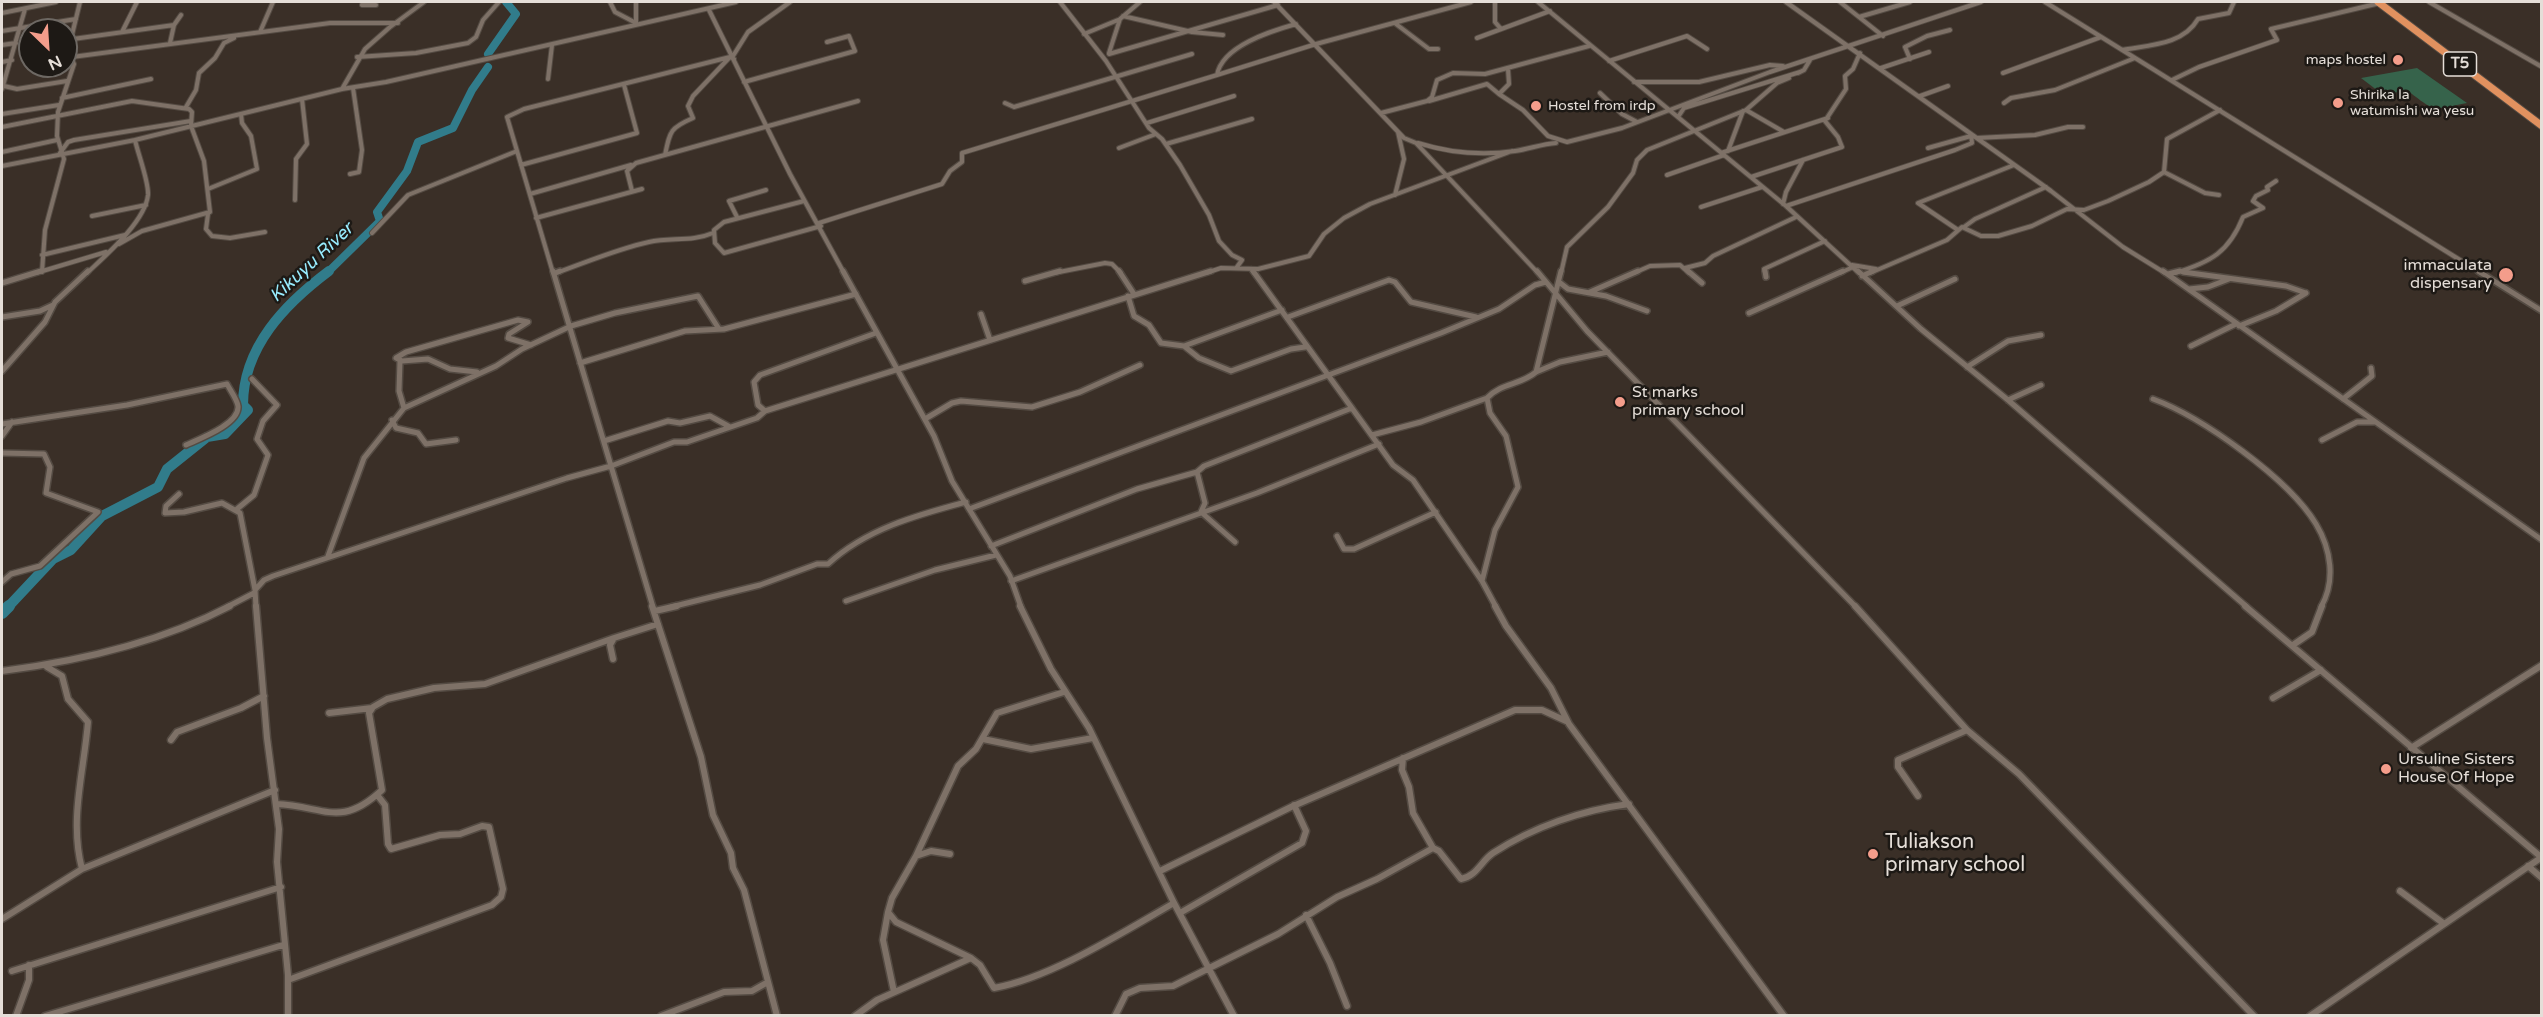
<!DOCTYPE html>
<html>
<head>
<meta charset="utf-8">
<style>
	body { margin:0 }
	#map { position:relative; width:2543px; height:1017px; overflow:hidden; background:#3a2f27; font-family:"Varela Round",sans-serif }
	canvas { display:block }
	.frame { position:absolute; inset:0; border:3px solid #e5ded8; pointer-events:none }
	.north { position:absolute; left:18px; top:18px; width:60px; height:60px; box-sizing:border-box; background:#1d1915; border:2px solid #6d6863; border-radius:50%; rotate:155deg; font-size:16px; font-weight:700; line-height:24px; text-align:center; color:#e5ded8 }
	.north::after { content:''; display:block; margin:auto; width:21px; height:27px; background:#f49d8b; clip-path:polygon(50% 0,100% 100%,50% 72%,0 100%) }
</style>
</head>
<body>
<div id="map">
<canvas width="2543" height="1017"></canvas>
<div class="frame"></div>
<div class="north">N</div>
</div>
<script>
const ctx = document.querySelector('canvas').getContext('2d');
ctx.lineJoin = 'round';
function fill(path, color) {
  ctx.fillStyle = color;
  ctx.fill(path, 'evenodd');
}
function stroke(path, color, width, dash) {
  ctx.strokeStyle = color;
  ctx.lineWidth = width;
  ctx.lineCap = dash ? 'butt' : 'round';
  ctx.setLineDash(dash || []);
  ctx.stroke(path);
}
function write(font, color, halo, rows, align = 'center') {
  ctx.font = font + ' "Varela Round",sans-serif';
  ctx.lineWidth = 5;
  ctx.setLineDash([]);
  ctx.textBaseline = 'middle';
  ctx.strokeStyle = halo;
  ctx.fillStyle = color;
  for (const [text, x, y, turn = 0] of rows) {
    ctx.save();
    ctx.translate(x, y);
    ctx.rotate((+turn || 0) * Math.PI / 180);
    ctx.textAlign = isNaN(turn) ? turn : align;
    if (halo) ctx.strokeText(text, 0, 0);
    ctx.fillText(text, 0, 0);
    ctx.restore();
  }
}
const green = new Path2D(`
	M2417,68l50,35c-36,7 -30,10 -59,-12l-26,3 -21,-16z`);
const riverFar2 = new Path2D(`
	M488,54l28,-40 -10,-12
	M327,273l53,-52 -3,-9 30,-41 11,-29 35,-14 19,-38 16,-23`);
const riverFar1 = new Path2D(`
	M8,607l45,-48 18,-9 31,-34 56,-29 9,-18 40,-32 18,-3 23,-24 -5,-5c0,-58 42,-101 86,-134`);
const river = new Path2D(`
	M2,613l7,-7`);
const minorFar2 = new Path2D(`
	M363,2l-1,3h14
	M610,2l5,10 21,11
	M636,2v22
	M1060,2l46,59 43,67 13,11 18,26 29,50 10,26 13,14 10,5 -5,7
	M1274,2l130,136 12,5 122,130
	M1495,2v20l6,7
	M1538,2l248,204 73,67
	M1786,2l265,189 72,56 42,26
	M1840,2l43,34
	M2045,2l436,271
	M2429,2l113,65
	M709,10l81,164 54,99
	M2,13l54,-11
	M1123,16l69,16 31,3
	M1859,17l51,-15
	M1396,24l33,25h9
	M2,31l74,-12
	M122,32l15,-30
	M260,32l13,-30
	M1084,34l34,-14
	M1477,38l73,-27
	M73,39l101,-14
	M170,43l4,-18 7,-10
	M2,45l14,-2
	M2122,50c27,-5 61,-5 76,-31l31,-6 5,-11
	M1109,53l11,-34 20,-17
	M1109,54l169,-49
	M733,56l15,-24 42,-30
	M72,57l258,-34h68
	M357,57l59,-4 52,-10 8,-6 7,-17 16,-18
	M1910,59l-5,-12 22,-11 23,-6
	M1609,61l78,-25 20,13
	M2,62l10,-2
	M1881,68l48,-16
	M1508,69l1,15 -10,10 24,16 25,26 19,6 55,-14 148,-56 211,-70
	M1798,73l6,-3 6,-10
	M2003,73l98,-36
	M1217,75l99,-31 155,-42
	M548,79l4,-34
	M2172,80l27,-13 78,-27 -6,-11 109,-26
	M744,82l111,-31 -6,-15 -22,6
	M1634,82h65l71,-17 13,1
	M4,86l13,3 50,-8
	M2,89l23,-80
	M342,89l23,-40 25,-22 34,-25
	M1600,93l22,21 15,8
	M1920,96l28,-10
	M62,98l89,-19
	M1429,101l58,-17 12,10
	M1005,103l9,4 178,-53
	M2004,103l7,-5 44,-8 80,-32
	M186,107l10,-17 3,-17 16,-15 9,-15 10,-5
	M1381,113l46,-12 5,-4 5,-17 16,-7 32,1 104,-28
	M2,114l57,-9
	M1678,117l6,-9 116,-36
	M1147,123l87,-27
	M2,127l130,-26 57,8 3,3 -1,14 13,35 6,51 -68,19 -23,13
	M1784,132l-38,-22 31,-27 12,-5
	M1977,138l58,-3 33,-8h15
	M1418,143c32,10 64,13 97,8 14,-2 27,-7 41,-8
	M1166,144l86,-25
	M1119,148l37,-14
	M1928,148l43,-12
	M1728,151l15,-40
	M2,152l55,-12
	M60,153l8,-11 6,-2 117,-19
	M1721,153l107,-35
	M665,155c5,-24 5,-27 28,-37l-5,-12 5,-10 36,-38
	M521,165l116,-32 -13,-48
	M2,166l133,-26
	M2164,172l41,21 14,2
	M350,174l9,-2 3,-22 -9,-62
	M1667,175l57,-20
	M1751,177l91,-30 -4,-10 -13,-16 21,-32 -1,-13 8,-7 7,-16
	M208,189l49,-20 -6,-33 -9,-13 -1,-9
	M632,191l-5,-20 9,-8 222,-62
	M530,194l101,-29
	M1395,195l9,-36 -6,-27
	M295,200l1,-41 11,-15 -5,-45
	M804,201l-80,21 -10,8 1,13 9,10 97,-27
	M1783,204l3,-12 17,-32
	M1786,206l169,-56 17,-7 -1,-9
	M1701,207l61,-20
	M208,214l-2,15 6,7 18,2 35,-6
	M92,216l54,-11
	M737,217l-8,-16 37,-11
	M536,218l106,-29
	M819,223l123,-39 8,-13 12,-9v-9l255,-78c5,-29 54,-44 79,-51
	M1964,227l11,-8 71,-32
	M1958,230l-40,-27 96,-38
	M372,233l36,-38 109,-44
	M42,255l83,-20
	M1852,265l24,4
	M1685,268l20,-5 8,-7 83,-39
	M1251,269l3,4
	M42,272l3,-42 19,-71 -7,-23 1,-24 16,-48 -6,-13 12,-49
	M2183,272l6,1
	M36,273l70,-21
	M87,273c18,-17 58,-51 61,-78 1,-13 -10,-41 -13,-55l207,-51 44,-7 350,-80
	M553,273l-46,-156 17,-8 206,-52 4,2
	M556,273c31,-11 61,-24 93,-31 21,-5 43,0 64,-9
	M1054,273l51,-10 7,1 9,9
	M1206,273l15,-5 37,1 51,-13 15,-22 20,-16 26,-14 142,-53
	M1561,273l6,-26 41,-40 25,-34 4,-13 10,-10 99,-40
	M1634,273l16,-7 30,-1 9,8
	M1765,273l-1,-4 61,-28
	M1840,273l13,-6
	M1870,273l77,-33 15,-13 19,9h17l34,-10 35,-17 17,1 24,-9 41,-19 15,-10 3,-33 53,-29
	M2175,273c36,-11 54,-21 68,-56l20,-9 -10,-7 3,-5 12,-6 -1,-3 9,-6`);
const minorFar1 = new Path2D(`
	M843,271l91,165 18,45 58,95 11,31
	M1119,271l15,23
	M1253,271l140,194 20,15 69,101 14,26
	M1537,271l50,60 269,276
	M1688,271l14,12
	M1765,271l1,6
	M1858,271l63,58 87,71 239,207
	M2163,271l379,269
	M2478,271l64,40
	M2183,272l103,14 20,7
	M555,273l5,-2
	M2168,274l12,-3
	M1862,276l11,-5
	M1025,281l35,-10
	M1559,282l9,7 38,7 41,15
	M2,283l39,-12
	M2189,289l19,-2 21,-8
	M1590,292l48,-21
	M1128,296l6,20 15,9 12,18 23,3 15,12 32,13 60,-22 14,-2
	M1897,306l58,-27
	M1749,313l94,-42
	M981,314l9,26
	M2,317l38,-6 13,-6
	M1288,317l101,-37 6,2 16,20 65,15
	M2239,326l37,-15 30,-18
	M1184,346l98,-36
	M2191,346l45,-22
	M400,361l-1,30 5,17
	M580,363l105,-32 39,-2 132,-35
	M1967,367l41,-26 33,-6
	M2,371l43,-49 10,-20 33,-31
	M477,372l-27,-3 -22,-10 -26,2 -6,-3 10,-6 112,-32 10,2 -19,12 -1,4 23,7
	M1536,372l24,-10 48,-10
	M2153,399c49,18 136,80 163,125 15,25 20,57 5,83
	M2343,399l29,-23 -1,-8
	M2008,400l33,-15
	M765,411l-7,-6 -4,-23 6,-7 116,-42
	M925,419l27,-16 9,-2 71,6 48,-15 60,-27
	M392,420l4,8 22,5 8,11 30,-4
	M2,424l125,-19 100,-21c3,6 10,15 11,22 2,18 -39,33 -52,39
	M1372,435l49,-13 66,-24
	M2,436l10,-14
	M2322,440l35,-18h18
	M604,441l64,-20 12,2 30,-7 20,11
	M2,453l42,1 6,13 -4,26 52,19 -58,54 -29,8 -9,8
	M1197,472l8,31 -4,9 34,30
	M179,494l-13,12 -1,7 19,-1 38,-9 18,10 15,77
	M237,509l17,-14 14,-40 -11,-16 6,-18 14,-16 -25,-26
	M969,509l472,-176 58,-24 36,-24 11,-3
	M1337,536l7,13h10l82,-37
	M991,546l146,-57 60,-17 7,-6 148,-58
	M328,556l36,-98 40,-50 92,-42 26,-17 49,-23 44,-13 83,-17 21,33
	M1011,581l246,-88 122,-49
	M1482,581l13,-51 23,-43 -12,-51 -16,-23 -3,-15c14,-15 34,-13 49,-26l25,-101
	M846,601l89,-31 61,-15
	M227,607l27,-14
	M256,607l-1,-17 9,-10 9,-4 294,-98 44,-12 -58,-195
	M653,607l-42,-141 63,-24h13l70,-24 8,-7 446,-140
	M671,607l89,-22 57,-21h11c38,-35 89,-49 138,-62`);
const minor = new Path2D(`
	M256,606l11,132 12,91 -2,33 11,113v41
	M652,606l49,151 12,58 18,38 2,15 11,22 33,126
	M1020,606l31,63 38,59 85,175 60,113
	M1495,606l11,20 45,62 18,36 215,292
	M1855,606l112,124 52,44 235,242
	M2245,606l296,251
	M655,611l22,-5
	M2293,645l19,-13 10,-26
	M613,659l-3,-14 4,-7 44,-14
	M47,667l15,9 6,23 20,23c-4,49 -19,98 -6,147
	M2,671c79,-10 157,-28 228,-65
	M2273,698l48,-28
	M329,713l43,-5
	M983,739l48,10 62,-11
	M171,740l6,-8 64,-24 23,-12
	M2411,748l131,-83
	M1403,758l-1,12 7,17 4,26 20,35 6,3 22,28c16,-3 20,-18 32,-26 40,-26 89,-43 136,-49
	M1918,796l-20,-29v-7l69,-30
	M276,804c49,2 64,25 106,-14l-13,-77 4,-6 14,-8 47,-11 51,-4 129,-46
	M950,854l-19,-3 -15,5 -24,42 -4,14 8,10 75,36
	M916,856l42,-90 18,-17 21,-36 67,-21
	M2528,866l14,12
	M1160,871l131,-64 224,-97h27l24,11
	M2400,891l43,32
	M888,912l-5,28 11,52
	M1180,913l122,-70 4,-12 -12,-26
	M1306,915l24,48 17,43
	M2,919l80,-50 193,-79
	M12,971l269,-84
	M288,980l204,-75 9,-8 2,-8 -14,-62 -7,-1 -22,8 -20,1 -49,14 -3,-5 -3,-39 -7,-9
	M16,1016l13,-36v-15
	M45,1016l238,-71
	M661,1016l63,-24 28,-1 16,-9
	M855,1016l22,-16 94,-42 9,7 14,23c57,-10 129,-56 180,-85
	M1115,1016l11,-22 14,-6 33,-2 105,-52 59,-37 40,-18 56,-31
	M2310,1016l232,-159`);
const trunk = new Path2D(`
	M2378,2l164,124`);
const markers = [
	[2398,60,6,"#f49d8b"],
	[2338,103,6,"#f49d8b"],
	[1536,106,6,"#f49d8b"],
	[2506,275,8,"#f49d8b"],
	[1620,402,6,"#f49d8b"],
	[2386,769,6,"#f49d8b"],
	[1873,854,6,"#f49d8b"]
];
const farPoinames = [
	["maps hostel",2386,60,"right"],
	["Shirika la",2350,95],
	["watumishi wa yesu",2350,111],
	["Hostel from irdp",1548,106]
];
const shields = [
	[2460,64,33]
];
const shieldNames = [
	["T5",2460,64]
];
const poiNames = [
	["immaculata",2492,266,"right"],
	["dispensary",2492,284,"right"],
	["St marks",1632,393],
	["primary school",1632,411],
	["Ursuline Sisters",2398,760],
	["House Of Hope",2398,778]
];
const waterNames = [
	["Kikuyu River",312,263,-43]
];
const nearPoinames = [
	["Tuliakson",1885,843],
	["primary school",1885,866]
];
fill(green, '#36634b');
stroke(riverFar2, '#317c8b', 8);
stroke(riverFar1, '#317c8b', 10);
stroke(river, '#317c8b', 12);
stroke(minorFar2, '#544b43', 6);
stroke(minorFar1, '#544b43', 8);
stroke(minor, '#544b43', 9);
stroke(trunk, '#544b43', 9);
stroke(minorFar2, '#7e7167', 4);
stroke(minorFar1, '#7e7167', 5);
stroke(minor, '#7e7167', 6);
stroke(trunk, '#e1915f', 7);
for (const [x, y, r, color] of markers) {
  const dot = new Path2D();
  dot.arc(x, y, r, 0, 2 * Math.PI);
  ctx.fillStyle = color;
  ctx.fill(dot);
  stroke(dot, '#1d1915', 2);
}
write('14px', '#e5ded8', '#1d1915', farPoinames, 'left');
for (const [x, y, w] of shields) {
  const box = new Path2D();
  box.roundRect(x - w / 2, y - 12, w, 24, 4.5);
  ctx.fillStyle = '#1d1915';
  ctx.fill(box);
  stroke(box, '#e5ded8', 1.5);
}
write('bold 15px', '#e5ded8', null, shieldNames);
write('16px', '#e5ded8', '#1d1915', poiNames, 'left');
write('italic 18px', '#98ecfe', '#1d1915', waterNames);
write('20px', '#e5ded8', '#1d1915', nearPoinames, 'left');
</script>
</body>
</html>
